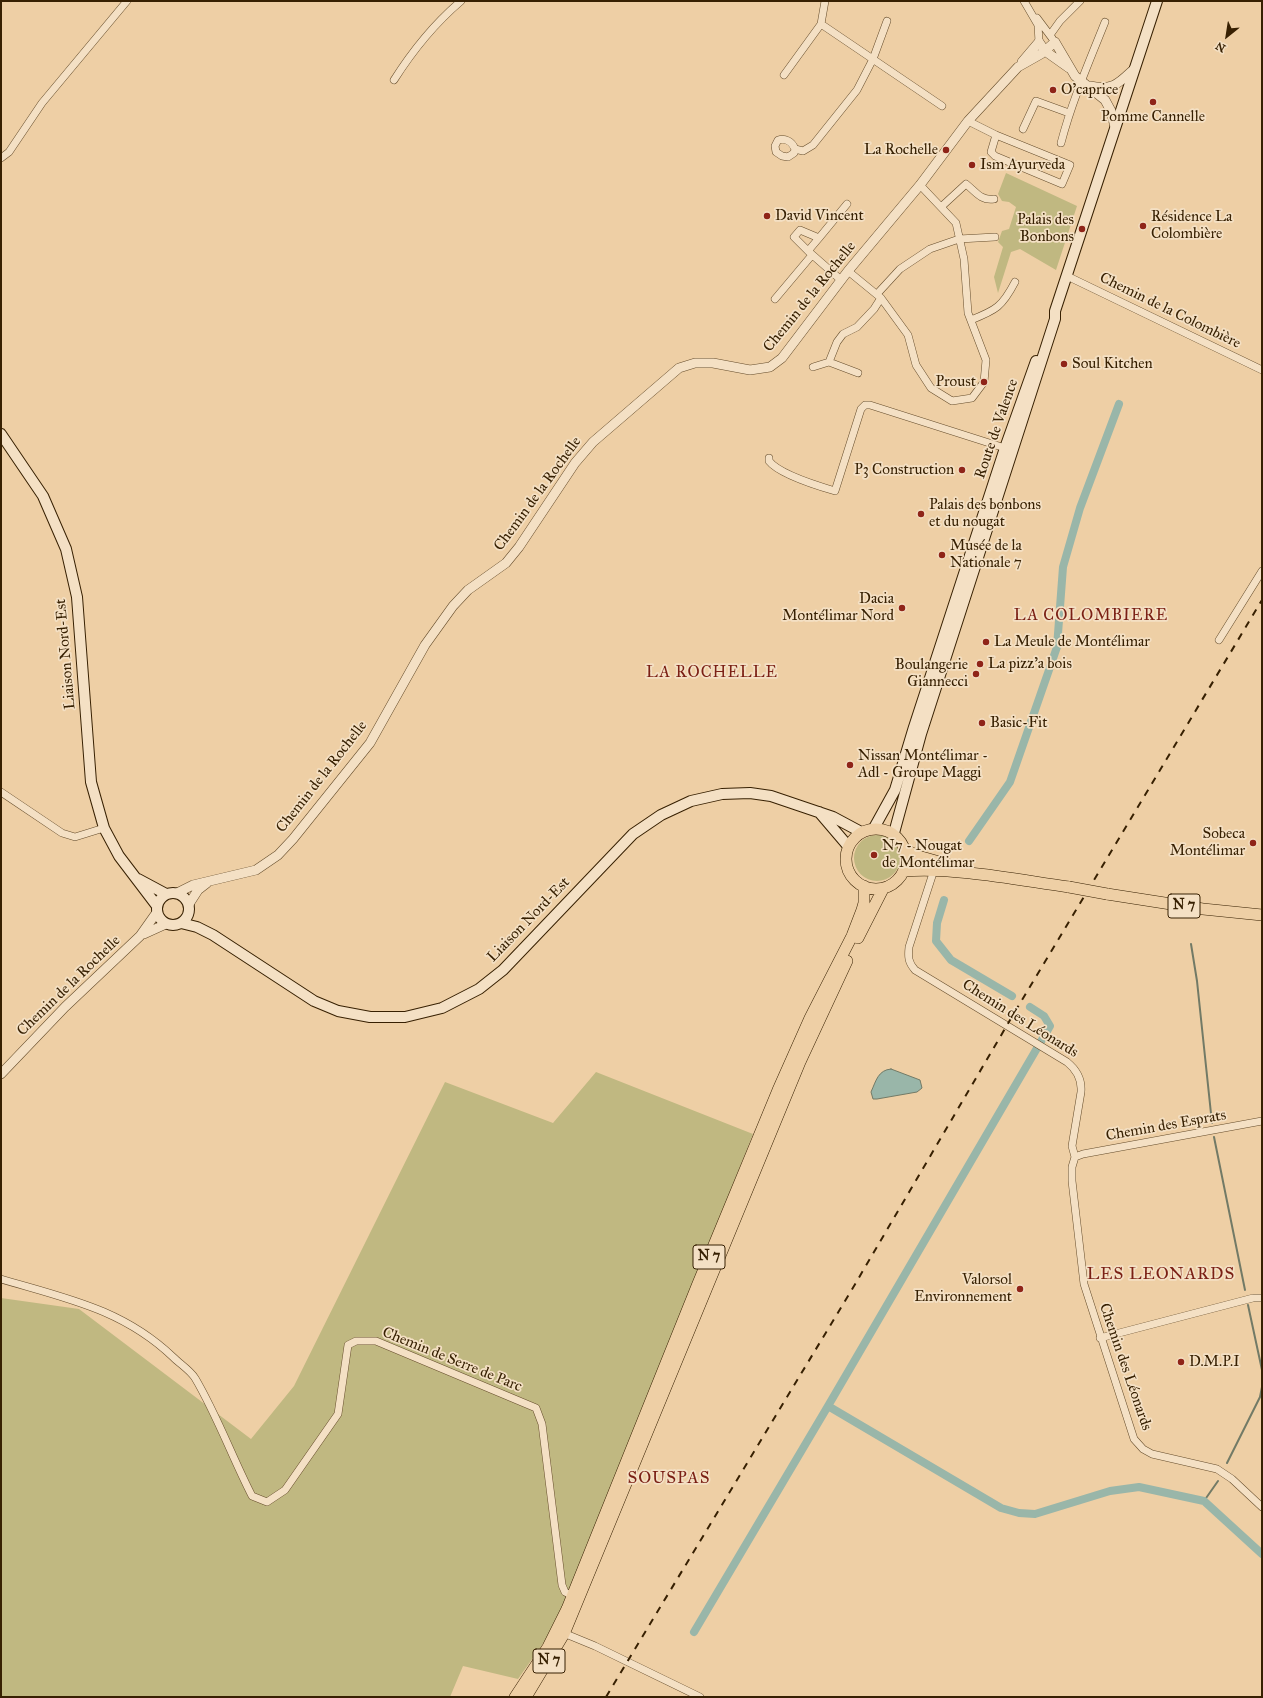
<!DOCTYPE html>
<html>
<head>
<meta charset="utf-8">
<style>
	body { margin:0 }
	#map { position:relative; width:1263px; height:1698px; overflow:hidden; background:#eecfa5; font-family:"IM FELL Great Primer",serif }
	canvas { display:block }
	.frame { position:absolute; inset:0; border:2px solid #372002; pointer-events:none }
	.north { position:absolute; left:1207px; top:16px; width:40px; height:40px; -webkit-text-stroke:3px #f4e0c4; paint-order:stroke; rotate:210deg; font-size:11px; font-weight:700; line-height:16px; text-align:center; color:#372002 }
	.north::after { content:''; display:block; margin:auto; width:14px; height:18px; background:#372002; clip-path:polygon(50% 0,100% 100%,50% 72%,0 100%) }
</style>
</head>
<body>
<div id="map">
<canvas width="1263" height="1698"></canvas>
<div class="frame"></div>
<div class="north">N</div>
</div>
<script>
const ctx = document.querySelector('canvas').getContext('2d');
ctx.lineJoin = 'round';
function fill(path, color) {
  ctx.fillStyle = color;
  ctx.fill(path, 'evenodd');
}
function stroke(path, color, width, dash) {
  ctx.strokeStyle = color;
  ctx.lineWidth = width;
  ctx.lineCap = dash ? 'butt' : 'round';
  ctx.setLineDash(dash || []);
  ctx.stroke(path);
}
function write(font, color, halo, rows, align = 'center') {
  ctx.font = font + ' "IM FELL Great Primer",serif';
  ctx.lineWidth = 3.5;
  ctx.setLineDash([]);
  ctx.textBaseline = 'middle';
  ctx.strokeStyle = halo;
  ctx.fillStyle = color;
  for (const [text, x, y, turn = 0] of rows) {
    ctx.save();
    ctx.translate(x, y);
    ctx.rotate((+turn || 0) * Math.PI / 180);
    ctx.textAlign = isNaN(turn) ? turn : align;
    if (halo) ctx.strokeText(text, 0, 0);
    ctx.fillText(text, 0, 0);
    ctx.restore();
  }
}
const green = new Path2D(`
	M1006,173l71,33 -21,64 -36,-21 -9,3 -13,41 -4,-16 9,-30 -5,-5 4,-11 7,-2 7,-22 -7,-5 -7,-1 -4,-7z
	M854 858a23 23 0 1 1 46 0a23 23 0 1 1-46 0Z
	M596,1072l157,62 -194,487 -41,58 -55,-13 -13,31h-449v-399l78,11 172,130 43,-53 151,-304 108,41z`);
const water = new Path2D(`
	M891,1069l29,11 2,8 -5,4 -40,7h-4l-2,-7c5,-11 7,-22 20,-23z`);
const stream = new Path2D(`
	M1191,944l6,37 15,142
	M1214,1137l31,153
	M1248,1305l14,65
	M1227,1463l33,-66 2,-10
	M1204,1501l14,-20`);
const canal = new Path2D(`
	M969,841l41,-59 47,-135 6,-80 17,-59 39,-104
	M944,900l-7,23 -1,18 15,19 61,36
	M828,1406l173,102 18,5 16,1 75,-23 29,-4 65,14 58,53
	M694,1632l134,-226 222,-380 -6,-10 -14,-9`);
const minor = new Path2D(`
	M1024,1l14,24 1,17
	M1037,18l15,20
	M821,24l121,82
	M1050,35l10,-14 20,-20
	M784,75l37,-51 4,-23
	M394,80c19,-30 40,-56 67,-79
	M968,121l28,14 74,30 -8,19 -67,-28 -4,-4 5,-17
	M1023,129l13,-28 33,12
	M1061,143c11,-42 28,-81 44,-121
	M795,149c-3,-8 -10,-11 -17,-9l-3,6 1,6 6,4 6,1 6,-4 1,-4 8,2 10,-6 44,-55 16,-31 14,-38
	M1,158l8,-6 33,-49 85,-102
	M941,207l25,-23c10,8 15,17 28,15
	M808,251l11,-13
	M848,271l33,27 27,37 8,30 15,23 21,13 20,-3 12,-16 2,-22 -18,-47 -4,-54 -8,-36 -36,-38
	M1067,276l195,94
	M841,280l-33,-29 -14,-14 6,-7 19,8 28,-34
	M877,294l23,-25 30,-20 29,-10 36,-2
	M775,299l37,-44
	M971,320c25,-10 31,-13 44,-38
	M813,367l16,-5
	M858,373l-29,-11 8,-20 6,-8 14,-7 17,-18 7,-11
	M769,458v3c10,13 49,25 66,30l26,-82 4,-4h5l135,43
	M1219,640l43,-69
	M1,792l61,41 13,4 29,-9
	M934,870l-25,77c-1,10 -1,15 6,23l152,92c10,8 15,18 14,30l-9,54 3,11 -3,10v14l12,103 50,155 9,10 9,5 65,15 15,10 30,28
	M1075,1157l8,-3 179,-33
	M1,1279c64,19 122,30 172,78 7,7 17,13 22,21 22,37 37,79 57,118l15,6 18,-12 53,-76 10,-69 8,-4h20l160,67 6,16 20,161 3,7 11,6
	M1100,1338l153,-40h9
	M561,1632l34,14 105,51`);
const tertiary = new Path2D(`
	M1022,62l17,-20 6,9 24,17
	M1090,86c23,5 29,-3 44,-17
	M177,893l16,-8 63,-15 22,-15 15,-16 77,-96 55,-98 28,-39 15,-16 38,-27 13,-16 56,-84 18,-21 86,-74 16,-5h18l37,7 20,-3 12,-9 66,-87 72,-86 48,-64 50,-54 23,-13 14,-12 20,34 30,24 6,11 4,16
	M189,904l9,-14 9,-7
	M144,934l22,-10
	M1,1074l64,-67 75,-71 17,-24`);
const secondary = new Path2D(`
	M1,434l42,62 23,53 11,48 14,185 13,46 15,28 38,50
	M819,812l29,34
	M874,828l21,-38 19,-63 91,-279 31,-87
	M894,833l27,-99 134,-415v-8l102,-310
	M138,879l28,15
	M157 909a16 16 0 1 1 32 0a16 16 0 1 1-32 0Z
	M181,923l16,4 16,8 101,66 24,10 32,6h35l37,-9 37,-19 24,-19 130,-136 28,-19 30,-14 31,-7 28,-1 21,3 62,21 28,15`);
const primary = new Path2D(`
	M846 859a30 30 0 1 1 60 0a30 30 0 1 1-60 0Z
	M906,850l12,6 39,11
	M904,871c51,-4 114,9 165,16
	M1107,894l96,15 59,6
	M858,938l25,-49
	M515,1697l33,-50 19,-38 130,-323 81,-196 32,-72 42,-82 10,-26 2,-7v-17
	M526,1697l38,-63 236,-572 47,-101`);
const rail = new Path2D(`
	M606,1697l248,-411 159,-271 249,-415`);
const primaryBridge = new Path2D(`
	M1069,887l38,7`);
const markers = [
	[1053,90,4,"#8f2418"],
	[1153,102,4,"#8f2418"],
	[946,150,4,"#8f2418"],
	[972,165,4,"#8f2418"],
	[767,216,4,"#8f2418"],
	[1143,226,4,"#8f2418"],
	[1082,229,4,"#8f2418"],
	[1064,364,4,"#8f2418"],
	[984,382,4,"#8f2418"],
	[962,470,4,"#8f2418"],
	[921,514,4,"#8f2418"],
	[942,555,4,"#8f2418"],
	[902,608,4,"#8f2418"],
	[986,642,4,"#8f2418"],
	[980,664,4,"#8f2418"],
	[976,674,4,"#8f2418"],
	[982,723,4,"#8f2418"],
	[850,765,4,"#8f2418"],
	[1253,843,4,"#8f2418"],
	[874,855,4,"#8f2418"],
	[1020,1289,4,"#8f2418"],
	[1181,1362,4,"#8f2418"]
];
const shields = [
	[1184,906,32],
	[709,1257,32],
	[549,1661,32]
];
const shieldNames = [
	["N 7",1184,906],
	["N 7",709,1257],
	["N 7",549,1661]
];
const poiNames = [
	["O'caprice",1061,90],
	["Pomme Cannelle",1153,117,"center"],
	["La Rochelle",938,150,"right"],
	["Ism Ayurveda",980,165],
	["David Vincent",775,216],
	["Résidence La",1151,217],
	["Colombière",1151,234],
	["Palais des",1074,220,"right"],
	["Bonbons",1074,237,"right"],
	["Soul Kitchen",1072,364],
	["Proust",976,382,"right"],
	["P3 Construction",954,470,"right"],
	["Palais des bonbons",929,505],
	["et du nougat",929,522],
	["Musée de la",950,546],
	["Nationale 7",950,563],
	["Dacia",894,599,"right"],
	["Montélimar Nord",894,616,"right"],
	["La Meule de Montélimar",994,642],
	["La pizz'a bois",988,664],
	["Boulangerie",968,665,"right"],
	["Giannecci",968,682,"right"],
	["Basic-Fit",990,723],
	["Nissan Montélimar -",858,756],
	["Adl - Groupe Maggi",858,773],
	["Sobeca",1245,834,"right"],
	["Montélimar",1245,851,"right"],
	["N7 - Nougat",882,846],
	["de Montélimar",882,863],
	["Valorsol",1012,1280,"right"],
	["Environnement",1012,1297,"right"],
	["D.M.P.I",1189,1362]
];
const streetNames = [
	["Chemin de la Rochelle",810,297,-51],
	["Chemin de la Colombière",1170,311,26],
	["Route de Valence",997,429,-71],
	["Chemin de la Rochelle",538,494,-54],
	["Liaison Nord-Est",66,654,-95],
	["Chemin de la Rochelle",322,777,-52],
	["Liaison Nord-Est",529,920,-46],
	["Chemin de la Rochelle",69,986,-44],
	["Chemin des Léonards",1020,1019,32],
	["Chemin des Esprats",1166,1126,-10],
	["Chemin de Serre de Parc",452,1360,22],
	["Chemin des Léonards",1125,1367,71]
];
const neighbourhoodNames = [
	["LA COLOMBIERE",1091,616],
	["LA ROCHELLE",712,673]
];
const quarterNames = [
	["LES LEONARDS",1161,1275],
	["SOUSPAS",669,1479]
];
fill(green, '#c0b881');
fill(water, '#99b6a9');
stroke(water, '#727a66', 1);
stroke(stream, '#727a66', 2);
stroke(canal, '#99b6a9', 8);
stroke(minor, '#654c2b', 8);
stroke(tertiary, '#654c2b', 10);
stroke(secondary, '#372002', 12);
stroke(primary, '#372002', 12);
stroke(minor, '#f4e0c4', 7);
stroke(tertiary, '#f4e0c4', 9);
stroke(secondary, '#f4e0c4', 10);
stroke(primary, '#eecfa5', 11);
stroke(rail, '#372002', 2, [7, 7]);
stroke(primaryBridge, '#372002', 12, []);
stroke(primaryBridge, '#eecfa5', 11);
for (const [x, y, r, color] of markers) {
  const dot = new Path2D();
  dot.arc(x, y, r, 0, 2 * Math.PI);
  ctx.fillStyle = color;
  ctx.fill(dot);
  stroke(dot, '#f4e0c4', 1.5);
}
for (const [x, y, w] of shields) {
  const box = new Path2D();
  box.roundRect(x - w / 2, y - 12, w, 24, 3);
  ctx.fillStyle = '#f4e0c4';
  ctx.fill(box);
  stroke(box, '#372002', 1);
}
write('bold 14px', '#372002', null, shieldNames);
write('15px', '#372002', '#f4e0c4', poiNames, 'left');
write('15px', '#372002', '#f4e0c4', streetNames);
ctx.letterSpacing = '1px';
write('16px', '#7a1f14', '#f4e0c4', neighbourhoodNames);
ctx.letterSpacing = '0px';
ctx.letterSpacing = '1px';
write('17px', '#7a1f14', '#f4e0c4', quarterNames);
ctx.letterSpacing = '0px';
</script>
</body>
</html>
